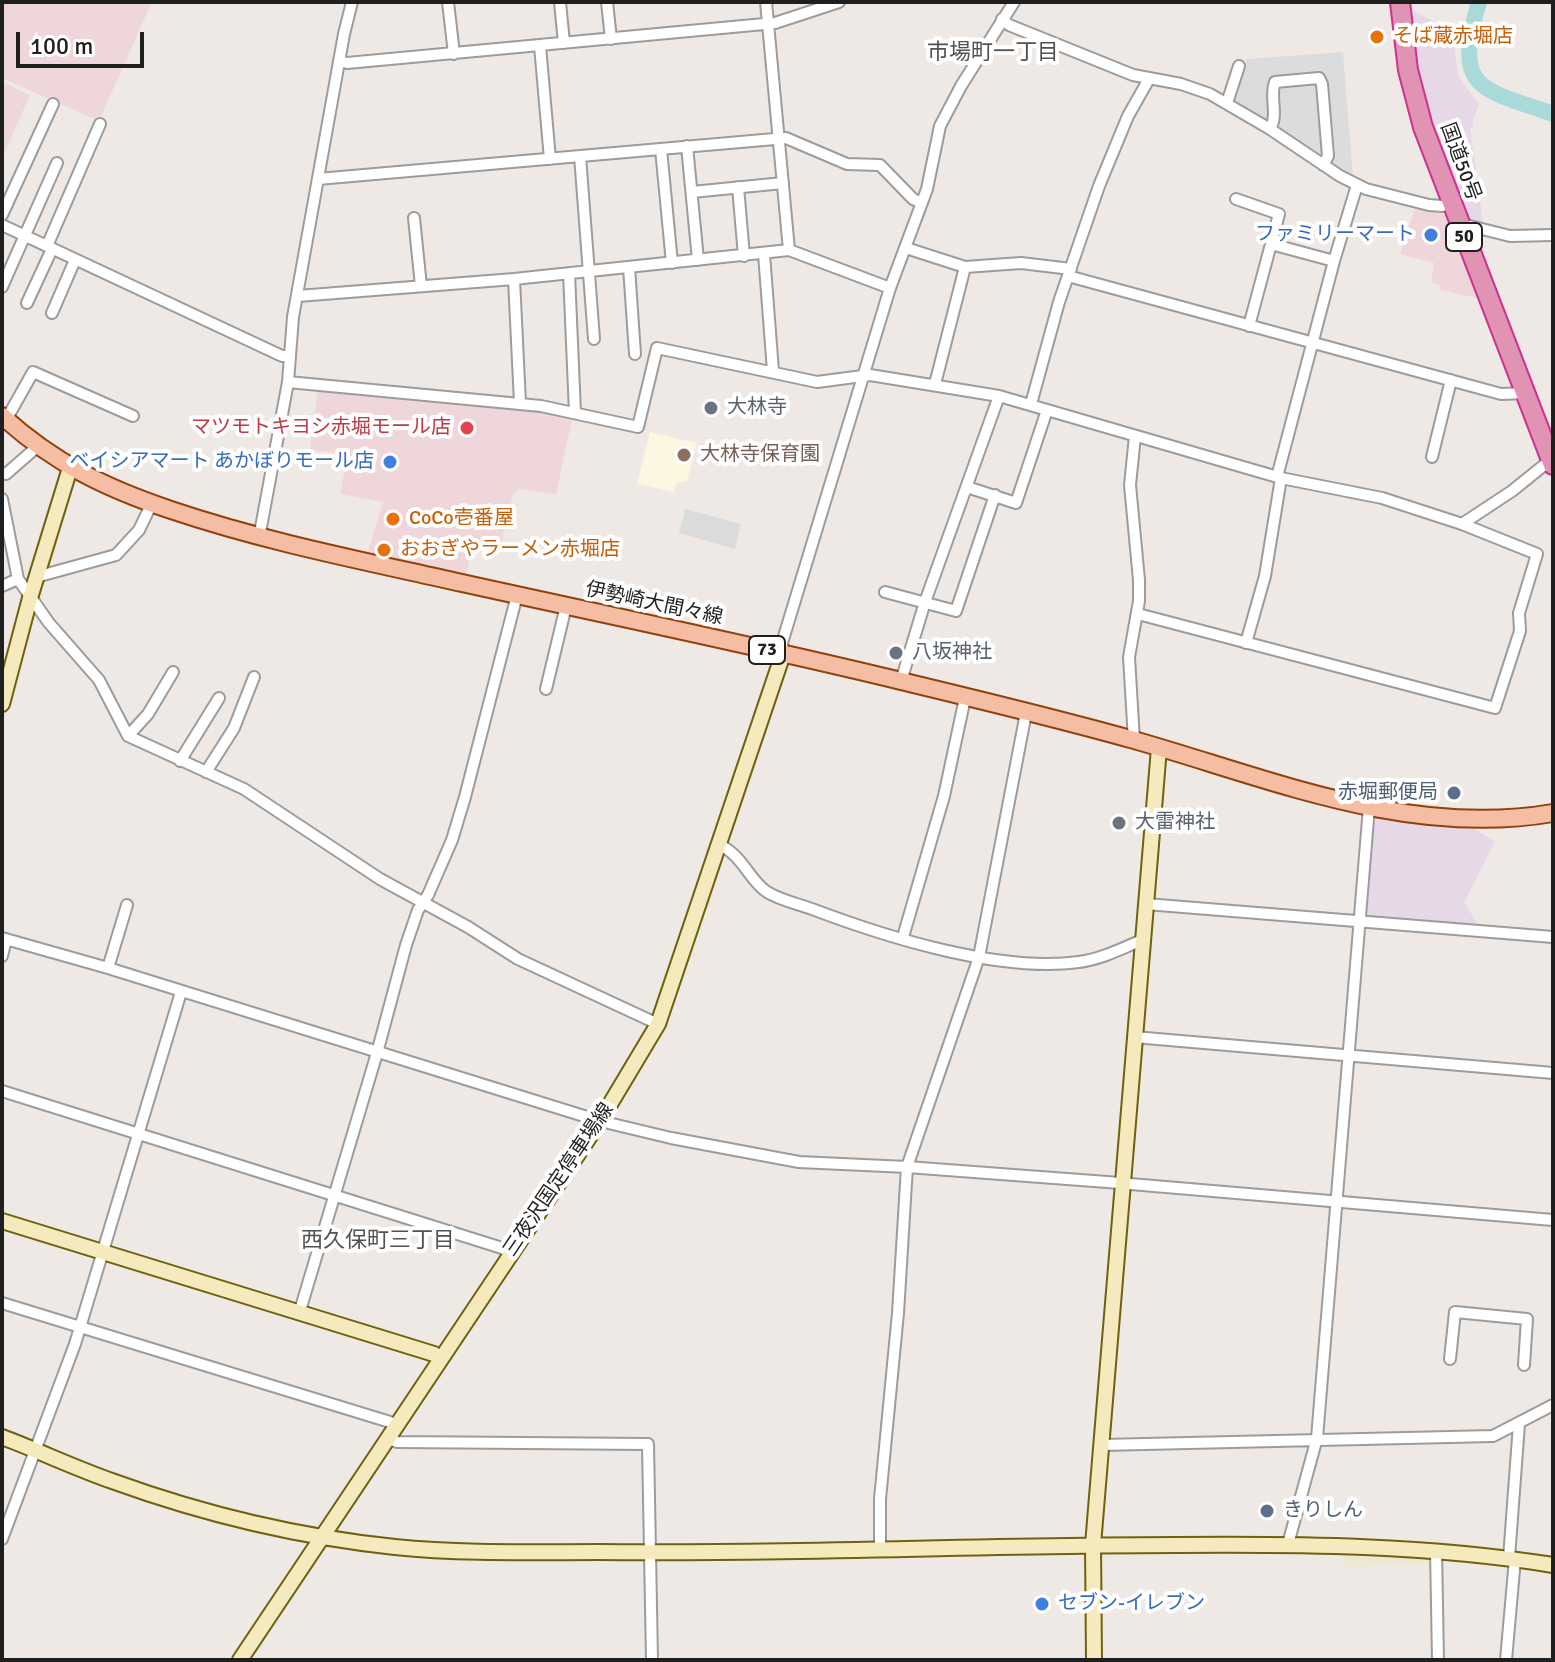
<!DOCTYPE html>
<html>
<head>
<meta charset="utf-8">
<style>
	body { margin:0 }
	#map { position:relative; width:1555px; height:1662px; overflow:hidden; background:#efe9e5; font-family:Signika,sans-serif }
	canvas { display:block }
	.frame { position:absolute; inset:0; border:4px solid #1f1f1f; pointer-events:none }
	.scale { position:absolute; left:16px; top:32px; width:128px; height:36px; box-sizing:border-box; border:4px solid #1f1f1f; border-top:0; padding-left:10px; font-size:24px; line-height:28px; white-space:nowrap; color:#1f1f1f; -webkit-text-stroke:6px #fff; paint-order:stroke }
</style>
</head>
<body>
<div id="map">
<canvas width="1555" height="1662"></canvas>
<div class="frame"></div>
<div class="scale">100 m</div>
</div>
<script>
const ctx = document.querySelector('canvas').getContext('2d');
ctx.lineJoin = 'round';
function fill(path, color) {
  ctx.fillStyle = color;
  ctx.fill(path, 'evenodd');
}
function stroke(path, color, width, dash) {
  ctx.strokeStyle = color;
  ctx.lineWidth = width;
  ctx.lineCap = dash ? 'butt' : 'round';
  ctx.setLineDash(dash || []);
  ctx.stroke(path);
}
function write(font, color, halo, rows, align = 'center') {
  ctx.font = font + ' Signika,"Noto Sans JP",sans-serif';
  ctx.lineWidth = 8;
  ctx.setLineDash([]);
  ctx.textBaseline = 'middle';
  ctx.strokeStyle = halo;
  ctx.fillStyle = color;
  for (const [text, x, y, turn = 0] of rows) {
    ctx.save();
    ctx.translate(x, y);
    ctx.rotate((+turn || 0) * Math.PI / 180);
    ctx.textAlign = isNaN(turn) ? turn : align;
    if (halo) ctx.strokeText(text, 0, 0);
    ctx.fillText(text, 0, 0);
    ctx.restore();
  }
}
const residential = new Path2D(`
	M1343,52l10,125 -20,-14 -8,-89 -57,4 3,39 -7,2 -28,-17 -2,-6 13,-37z
	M1313,81l4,3 7,69 -7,2 -38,-26 -4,-38 6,-8z`);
const commercial = new Path2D(`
	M2,2l149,2 -52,117 -97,-43z
	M2,82l28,13 -28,63z
	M1415,208l33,7 34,84 -42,-9v-5l-9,-3 3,-19 -34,-9z
	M318,386l229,25 25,8 -16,75 -36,-5 -7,6 -14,56 -25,-6 -9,32 -97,-25 15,-50 -43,-8 8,-40 -38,-4z`);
const industrial = new Path2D(`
	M1409,9l44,22 5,45 21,28 -7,19 2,4 -4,1 13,94 -17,-5 -16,-34 -31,-100z
	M1379,815l58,10 35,2 23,15 -31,60 16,26 -114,-8 -2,-3 8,-97z`);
const education = new Path2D(`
	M650,432l47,11 -10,38 -10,2 -3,9 -37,-8z`);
const farmland = new Path2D(`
	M1343,1554l89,4v7l-89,2z`);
const parking = new Path2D(`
	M685,509l56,15 -6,25 -56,-16z`);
const river = new Path2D(`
	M1479,2c-26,88 0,86 74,112`);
const street = new Path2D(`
	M448,2l6,52
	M560,2l4,41
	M607,2l4,37
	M766,2l23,248
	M1002,19l7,6 124,50 48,9 29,10 60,35 70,47 26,13 63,16 13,1 9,-3
	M540,46l10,113
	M339,61l8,2 428,-40 64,-21
	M1227,103l12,-37
	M1270,129c9,-15 -1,-32 5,-47l44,-4 3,6 6,72 -5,9
	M687,146l11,114
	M661,149l11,114
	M580,156l14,183
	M318,179l468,-41 61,26 33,1 33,34 9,4
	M738,187l6,69
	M692,192l91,-9
	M1236,199l43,15 -8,30
	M2,215l51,-111
	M414,218l7,68
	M2,225l280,131h7
	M1460,227l10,-1 40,10 43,-1
	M47,246l53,-122
	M906,248l59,19 56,-4 50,6
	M764,254l9,117
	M629,267l6,87
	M569,273l6,140
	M1068,276l433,118 25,-1
	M514,279l6,124
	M2,287l55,-124
	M298,296l216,-17 275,-29 101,38
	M27,303l25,-54
	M52,313l23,-53
	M1249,326l22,-82 63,17
	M288,382l253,24 97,21 19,-79 160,34 53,-7 129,21 282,82 101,20 80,26 75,30 -18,59 1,18 -25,77 -357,-94
	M935,384l30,-117
	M1031,404l28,-102 40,-116 29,-70 21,-37
	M6,420l27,-48 100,44
	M1432,457l19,-77
	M2,473l4,1 32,-28
	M1277,477l57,-216 23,-76
	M967,487l49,16 31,-93
	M2,499l16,80 31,44 50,57 29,56 116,53 136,90 88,48 50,32 140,65
	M1462,524l50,-33 41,-33
	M259,538l29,-156 5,-65 51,-283 8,-32
	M36,577l80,-22 23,-25 13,-27
	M2,586l16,-7
	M885,592l71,19 39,-116
	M1246,643l19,-67 16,-98
	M783,654l-1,-11 108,-355 37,-99 13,-63 21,-40 53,-84
	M901,681l24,-79 74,-206
	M546,689l20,-83
	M128,736l20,-22 25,-42
	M1134,740l-5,-83 10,-56v-21l-9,-95 5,-49
	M180,761l39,-63
	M206,772l28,-44 20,-51
	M720,845c23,11 29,35 47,47 13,8 31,12 45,17 74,28 188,64 267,53 22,-3 42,-13 63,-22
	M1146,904l407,33
	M903,937l41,-141 21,-98
	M2,938l106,30 492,153 71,17 128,24 108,5 200,15 446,38
	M2,956l4,-17
	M108,968l19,-63
	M1134,1037l419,36
	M2,1091l500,157 8,5
	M2,1303l388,119 5,4
	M299,1314l78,-261 29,-108 12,-35 10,-15 24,-55 13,-43 52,-202
	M1450,1359l5,-47 72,7 -3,46
	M387,1438l10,4 251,2 4,216
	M1102,1445l391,-9 60,-31
	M2,1539l73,-195 106,-352
	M1288,1544l29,-106 52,-631
	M880,1549v-50l18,-186 9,-146 72,-210 47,-244
	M1436,1550l2,110
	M1509,1558l10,-134
	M1506,1660l9,-101`);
const secondary = new Path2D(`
	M2,704l28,-106 40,-130
	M2,1221l432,133 6,4
	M2,1437c37,14 73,31 110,44 91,33 187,56 283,66 68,7 137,5 205,5 192,2 384,-7 576,-7 127,-1 251,0 377,20
	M240,1660l360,-539 58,-97 125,-370
	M1094,1660l-1,-115 66,-797`);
const primary = new Path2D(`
	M2,416c52,47 103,72 169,94 95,32 193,51 291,73 145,32 291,62 435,97 79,19 159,38 237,60 137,39 274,98 419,73`);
const highway = new Path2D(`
	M1400,2l8,68 15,57 130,338`);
const markers = [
	[1377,37,8,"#e8710a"],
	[1431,235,8,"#3f7fe0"],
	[711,408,8,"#6b7280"],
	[467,428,8,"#e0444e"],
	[684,455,8,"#8d6e63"],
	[390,462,8,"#3f7fe0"],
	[393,519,8,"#e8710a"],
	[384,550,8,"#e8710a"],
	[896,653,8,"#6b7280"],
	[1454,793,8,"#5c6f8a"],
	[1119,823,8,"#6b7280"],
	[1267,1511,8,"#5c6f8a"],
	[1042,1604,8,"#3f7fe0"]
];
const shields = [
	[1464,237,36],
	[767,650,36]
];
const shieldNames = [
	["50",1464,237],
	["73",767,650]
];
const foodNames = [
	["そば蔵赤堀店",1393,37],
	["CoCo壱番屋",409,519],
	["おおぎやラーメン赤堀店",400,550]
];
const streetNames = [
	["国道50号",1460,162,70],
	["伊勢崎大間々線",654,604,12],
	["三夜沢国定停車場線",559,1180,-56]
];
const shopNames = [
	["ファミリーマート",1415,235],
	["ベイシアマート あかぼりモール店",374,462],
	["セブン-イレブン",1058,1604,"left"]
];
const worshipNames = [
	["大林寺",727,408],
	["八坂神社",912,653],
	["大雷神社",1135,823]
];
const healthNames = [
	["マツモトキヨシ赤堀モール店",451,428]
];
const educationNames = [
	["大林寺保育園",700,455]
];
const serviceNames = [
	["赤堀郵便局",1438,793],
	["きりしん",1283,1511,"left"]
];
const neighbourhoodNames = [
	["市場町一丁目",993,53],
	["西久保町三丁目",378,1241]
];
fill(residential, '#dddcdc');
fill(commercial, '#eed6db');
fill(industrial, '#e6d8e7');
fill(education, '#fdf6e0');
fill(farmland, '#ece8d2');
fill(parking, '#dbdbdb');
stroke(river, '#a9d9d8', 16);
stroke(street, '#9c9c9c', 14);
stroke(secondary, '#6f610d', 18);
stroke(primary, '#8f420b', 20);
stroke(highway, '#ce318e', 22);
stroke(street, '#fff', 10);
stroke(secondary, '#f5eabd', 14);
stroke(primary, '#f5bea4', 16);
stroke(highway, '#e193b4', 18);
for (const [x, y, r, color] of markers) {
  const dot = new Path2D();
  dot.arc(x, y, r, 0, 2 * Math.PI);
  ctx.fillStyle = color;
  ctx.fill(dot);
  stroke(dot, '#fff', 3);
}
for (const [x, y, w] of shields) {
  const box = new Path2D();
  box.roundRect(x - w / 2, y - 14, w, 28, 6);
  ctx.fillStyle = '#fff';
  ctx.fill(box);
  stroke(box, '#1f1f1f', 2);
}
write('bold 18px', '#1f1f1f', null, shieldNames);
write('20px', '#c56008', '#fff', foodNames, 'left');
write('20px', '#1f1f1f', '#fff', streetNames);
write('20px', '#366cbe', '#fff', shopNames, 'right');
write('20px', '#5b616d', '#fff', worshipNames, 'left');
write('20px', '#be3a42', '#fff', healthNames, 'right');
write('20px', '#785e54', '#fff', educationNames, 'left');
write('20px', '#4e5e75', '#fff', serviceNames, 'right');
write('22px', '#525252', '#fff', neighbourhoodNames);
</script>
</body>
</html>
